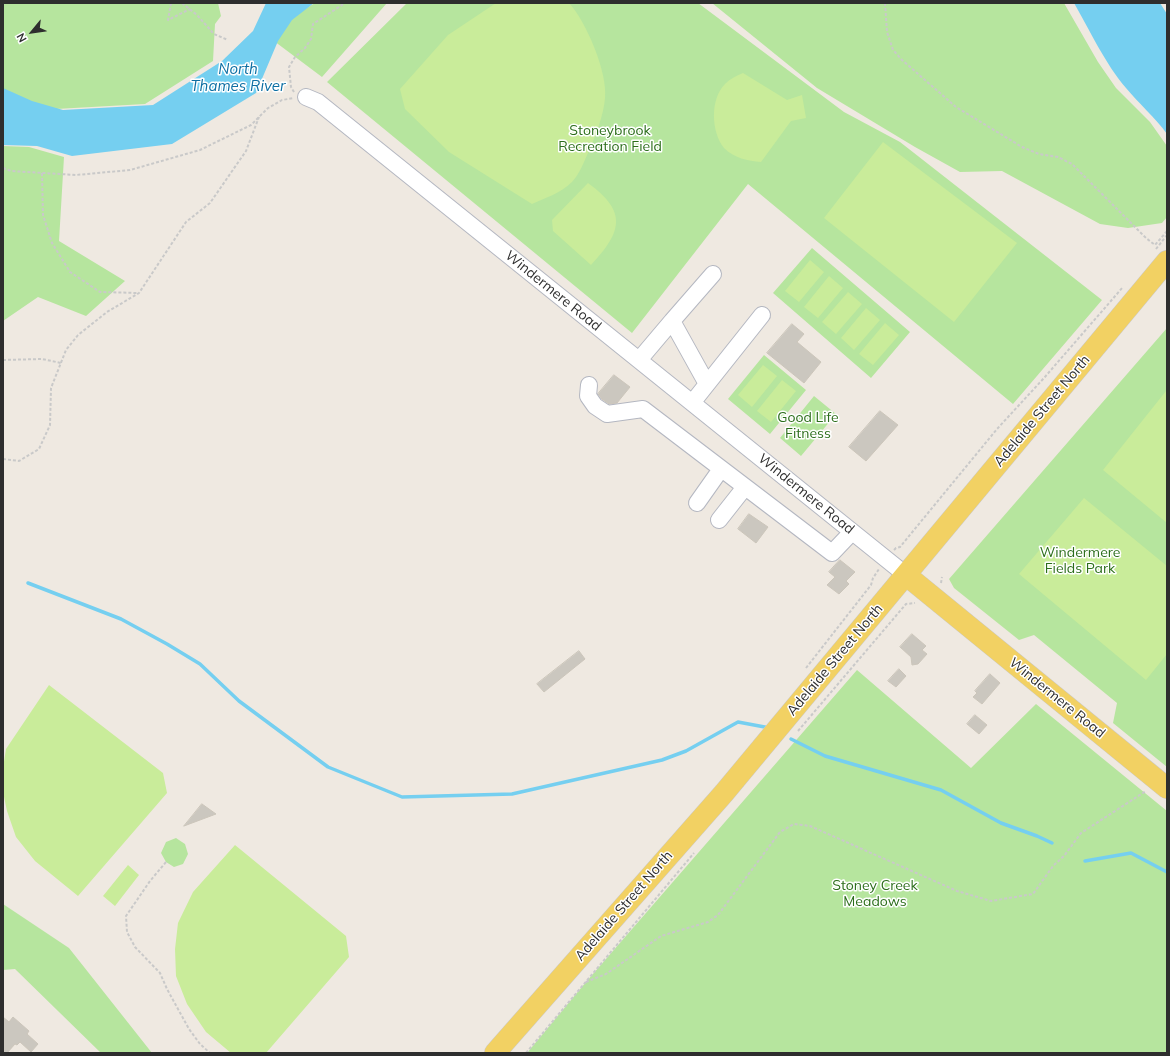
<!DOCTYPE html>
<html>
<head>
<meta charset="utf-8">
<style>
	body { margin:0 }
	#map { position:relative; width:1170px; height:1056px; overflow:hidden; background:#efe9e1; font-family:Mulish,sans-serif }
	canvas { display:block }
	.frame { position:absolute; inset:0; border:4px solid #2e2e2e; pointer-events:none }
	.north { position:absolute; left:12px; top:12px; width:40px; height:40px; -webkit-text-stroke:3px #fff; paint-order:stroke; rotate:241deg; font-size:11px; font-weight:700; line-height:16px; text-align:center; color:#2e2e2e }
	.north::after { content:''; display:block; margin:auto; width:14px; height:18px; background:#2e2e2e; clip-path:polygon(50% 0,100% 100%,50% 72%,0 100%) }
</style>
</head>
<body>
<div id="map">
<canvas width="1170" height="1056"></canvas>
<div class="frame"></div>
<div class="north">N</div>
</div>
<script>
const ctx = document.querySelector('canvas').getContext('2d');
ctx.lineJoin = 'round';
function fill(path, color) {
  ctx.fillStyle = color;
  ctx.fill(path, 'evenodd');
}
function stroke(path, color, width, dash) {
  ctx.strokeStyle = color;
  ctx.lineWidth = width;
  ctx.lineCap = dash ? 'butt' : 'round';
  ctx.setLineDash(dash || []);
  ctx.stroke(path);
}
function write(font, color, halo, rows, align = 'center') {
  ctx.font = font + ' Mulish,sans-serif';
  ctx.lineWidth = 3;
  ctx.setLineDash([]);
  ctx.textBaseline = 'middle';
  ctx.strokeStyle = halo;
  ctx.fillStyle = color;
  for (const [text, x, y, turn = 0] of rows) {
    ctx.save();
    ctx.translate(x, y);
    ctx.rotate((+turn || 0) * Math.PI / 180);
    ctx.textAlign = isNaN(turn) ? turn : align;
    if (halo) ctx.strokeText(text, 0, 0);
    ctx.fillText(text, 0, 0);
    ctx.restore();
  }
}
const green = new Path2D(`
	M3,3h215l3,13 -6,8 -2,37 -68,43 -89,5 -31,-9 -22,-10z
	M315,3h72l-65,74 -48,-36 13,-21z
	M407,3h291l146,109 56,30 202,158 -89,104 -265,-220 -116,149 -305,-251z
	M712,3h352l34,59 18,26 34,34 17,24v71l-5,6 -34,5 -28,-4 -98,-53 -42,1 -45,-25 -98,-59z
	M3,146l26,1 35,10 -5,84 66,40 -39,35 -48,-19 -35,24z
	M812,248l98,84 -39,46 -98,-85z
	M1167,328v439l-54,-44 4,-20 -83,-68 -15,5 -65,-52 -5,-9z
	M764,355l42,35 -36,44 -42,-35z
	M814,396l22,18 -35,42 -21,-18z
	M857,670l114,98 65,-64 131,107v242h-640l59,-71z
	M176,838l9,6 3,10 -5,10 -9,3 -8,-5 -5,-9 5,-11z
	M3,904l66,44 83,105h-51l-86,-84 -12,1z`);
const pitch = new Path2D(`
	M496,3h73c17,18 39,70 36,95 -1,16 -10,40 -17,55 -4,9 -9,22 -16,29 -11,11 -27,16 -40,22l-83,-52 -44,-43 -5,-20 48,-54z
	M743,73l44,27 15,-5 4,23 -15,3 -30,41c-13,-1 -27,-4 -37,-14 -13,-16 -14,-49 1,-64 5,-5 11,-8 18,-11z
	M883,142l134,101 -63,79 -130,-104z
	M588,183c40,29 34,49 3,82l-38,-34 -1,-11z
	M810,260l14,12 -25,30 -14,-11z
	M829,276l14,12 -25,30 -14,-11z
	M848,292l14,12 -26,30 -14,-12z
	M866,308l14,12 -26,30 -13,-12z
	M885,323l14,12 -26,30 -14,-11z
	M763,365l14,11 -25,31 -14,-12z
	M782,380l14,11 -25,31 -14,-11z
	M1166,391l1,1v131l-64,-53z
	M1084,498l83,68v88l-21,26 -127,-106z
	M49,685l114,88 4,20 -89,103 -43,-35 -19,-24 -9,-26 -4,-19v-24l3,-19z
	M235,845l111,91 3,21 -83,96h-35l-25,-21 -19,-28 -11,-28 -1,-27 3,-26 15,-31z
	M128,865l11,10 -24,31 -12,-10z`);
const water = new Path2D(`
	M266,3h48l-22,17 -14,21 -22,52 -84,51 -100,12 -35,-10 -34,-1v-57l29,13 31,9 90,-5 69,-44 31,-30z
	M1074,3h86l7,11v120c-12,-17 -28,-30 -41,-46 -20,-23 -37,-59 -52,-85z`);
const stream = new Path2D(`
	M28,583l93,36 46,25 33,20 39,37 89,66 74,30 110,-3 150,-34 24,-9 52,-29 32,6
	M791,739l34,17 116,34 60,33 36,13 15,7
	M1085,861l46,-8 36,19`);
const building = new Path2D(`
	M792,324l12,10 -7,8 24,20 -17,21 -37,-30z
	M614,375l16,12 -13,16 -8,1 -7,-5 -4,-5z
	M880,411l18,14 -32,36 -17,-14z
	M749,514l19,13 -12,16 -18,-14z
	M840,560l15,12 -9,9 3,3 -10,10 -12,-9 8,-8 -6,-5z
	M912,634l14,12 -4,4 5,4 -9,10 -6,1 -1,-8 -11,-10z
	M579,651l6,8 -41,33 -7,-8z
	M899,669l7,7 -10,11 -8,-6z
	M990,674l10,9 -18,21 -9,-7 4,-4 -2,-2z
	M975,715l12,10 -8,9 -12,-10z
	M202,804l14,10 -32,12z
	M3,1017l6,5 4,-5 16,14 -2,3 11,10 -7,8 -11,-10 -3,3 -2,-1 -8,9h-4z`);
const path = new Path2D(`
	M171,3l-3,17 22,-11
	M182,3l15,12 17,19 14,6
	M885,3l2,29 6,18 9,10 54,47 66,40 17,7 19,3 14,7 74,74 9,7 12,-14
	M294,92l-3,-5 -2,-20 6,-10 10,-9 6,-9 2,-15 32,-21
	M3,168l8,3 65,4 54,-5 70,-20 51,-25 17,-17 14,-8 12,-2
	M42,173l1,42 9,28 18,29 30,20 38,1
	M1156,249l11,-14
	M3,360l39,-1 19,4
	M3,459l16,2 20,-12 11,-24 1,-37 15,-38 12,-15 29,-23 32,-19 47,-71 24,-19 36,-52 13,-34
	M894,550l2,-2 4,-1 97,-118 47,-51 79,-91
	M941,583l1,-6
	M806,668l65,-83 2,-7 6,-9
	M798,731l108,-127 9,-1
	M166,862l-16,19 -24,35 1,16 8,15 25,26 7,16 22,40 11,15 10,9
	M586,982l20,-8 55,-38 47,-14 10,-7 62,-83 14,-8 16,2 147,65 34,10 42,-7 20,-28 11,-10 17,-23 65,-42
	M526,1053l168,-200`);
const minor = new Path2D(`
	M306,97l12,5 588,473
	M672,321l41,-47
	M639,360l33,-39 35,63
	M589,385l-1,11 7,10 12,8 36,-5 189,144 20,-21
	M692,403l70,-88
	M697,503l24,-34
	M719,520l26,-33`);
const major = new Path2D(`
	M906,575l261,213
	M495,1053l229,-260 443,-532`);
const parkNames = [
	["Stoneybrook",610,131],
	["Recreation Field",610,147],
	["Good Life",808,418],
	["Fitness",808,434],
	["Windermere",1080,553],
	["Fields Park",1080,569],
	["Stoney Creek",875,886],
	["Meadows",875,902]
];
const streetNames = [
	["Windermere Road",553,291,39],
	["Adelaide Street North",1042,411,-50],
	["Windermere Road",806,494,39],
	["Adelaide Street North",835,660,-50],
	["Windermere Road",1057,698,39],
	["Adelaide Street North",624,906,-49]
];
const waterNames = [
	["North",238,69],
	["Thames River",238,86]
];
fill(green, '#b6e59e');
fill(pitch, '#c9ec9a');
fill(water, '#75cff0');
stroke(stream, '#75cff0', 3.5);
fill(building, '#cbc7bf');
stroke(building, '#cbc5ba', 1);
stroke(minor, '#b4b7c1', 18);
stroke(major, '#c9c9c9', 22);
stroke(path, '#c9c9c9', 2, [3, 2]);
stroke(minor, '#fff', 16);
stroke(major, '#f2d163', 21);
write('14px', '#2c6e1b', '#fff', parkNames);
write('14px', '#2e2e2e', '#fff', streetNames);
write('italic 15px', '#0d6fa3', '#fff', waterNames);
</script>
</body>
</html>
